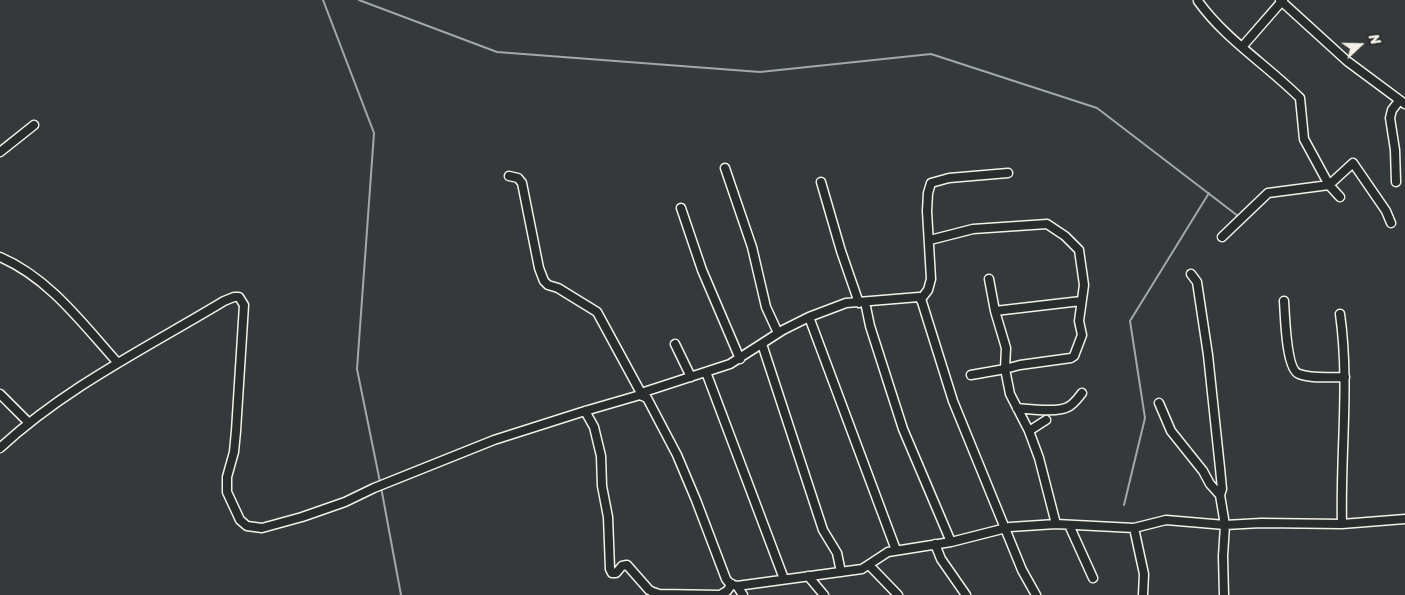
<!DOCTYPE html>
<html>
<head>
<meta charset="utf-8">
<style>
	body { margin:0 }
	#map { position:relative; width:1405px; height:595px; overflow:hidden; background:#35393c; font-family:Sriracha,sans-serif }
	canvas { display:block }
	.north { position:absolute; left:1335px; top:20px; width:50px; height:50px; -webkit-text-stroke:4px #2a2d2e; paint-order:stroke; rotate:69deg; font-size:14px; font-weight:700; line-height:20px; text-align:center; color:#f4f1e8 }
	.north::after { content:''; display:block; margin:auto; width:18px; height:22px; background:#f4f1e8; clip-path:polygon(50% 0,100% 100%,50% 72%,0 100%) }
</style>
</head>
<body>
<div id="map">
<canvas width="1405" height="595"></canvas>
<div class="north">N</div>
</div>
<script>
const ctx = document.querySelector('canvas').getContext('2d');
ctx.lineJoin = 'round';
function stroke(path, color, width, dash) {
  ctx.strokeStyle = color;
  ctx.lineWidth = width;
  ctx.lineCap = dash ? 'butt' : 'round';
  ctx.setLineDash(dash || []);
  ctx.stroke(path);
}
const stream = new Path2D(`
	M323,0l51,133 -17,236 23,113
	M359,0l138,52 263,20 171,-18 166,54 141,108
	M381,487l20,108
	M1124,505l21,-87 -15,-97 79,-128`);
const minor = new Path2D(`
	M1280,0l67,61 58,43
	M1198,1c27,38 69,64 102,97l4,41 25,46 24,-22 33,48 5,12
	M1242,47l41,-47
	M0,152l34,-27
	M725,168l27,79 14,60 12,26
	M509,176l9,2 4,5 17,85 5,13 4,4 10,3 39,24 44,81
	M821,182l20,69 18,52
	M1396,182l-1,-32 -5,-32 2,-8 7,-9
	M681,208l21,62 38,89
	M1222,237l46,-44 61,-8 11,12
	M930,240l43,-11 74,-5 18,12 14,14 5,35 -5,36 3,14 -8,21 -3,2 -51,7 -15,4 -34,6
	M0,257c49,21 82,66 117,105
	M1191,274l6,8 11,73 12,113 2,21 -2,6 5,30 -2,31 1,39
	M989,279l6,32 11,37 -1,21 5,25 19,37 10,27 17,66
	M921,299l7,-9 3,-11 -4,-68 1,-18 3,-10 18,-5 59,-5
	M1284,301c1,14 2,69 15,73 13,5 32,3 46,3
	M865,302l5,24 33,103 48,113
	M995,311l86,-10
	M1340,314c10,70 0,140 2,210
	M809,317l87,233
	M675,344l16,33
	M762,344l61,186 14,23 4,19
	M706,372l78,207
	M0,394l29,29
	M640,395l1,-2 89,-29 53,-34 26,-13 37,-14 73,-6 3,5 31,99 69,169 14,25
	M1159,403l12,28 32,40 7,13 10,11
	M1017,408c13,1 40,5 51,-1 6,-3 10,-9 14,-14
	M585,411l9,16 7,29 1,30 6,31 2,52 2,4h4l6,-7 5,-1 22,25 4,2 6,2 61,1 7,-4 5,-7
	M1029,431l17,-11
	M0,448c66,-61 148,-101 224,-147l10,-4h5l5,8 -8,126 -2,21 -7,25v15l13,28 7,6 15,2 40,-11 43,-15 29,-14 120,-48 91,-29 55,-16 7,3 30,57 19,45 30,79 4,5 7,2 125,-17 26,-17 63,-10 59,-15 46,-3 78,4 32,-8 59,5 36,-2 81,1 63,-5
	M1069,525l24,53
	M1134,528l10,46 -1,21
	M935,544l6,15 25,36
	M869,565l29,30
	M808,576l16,19
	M737,586l6,9`);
stroke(stream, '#a0a9ac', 2);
stroke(minor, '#f4f1e8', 11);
stroke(minor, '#2a2d2e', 8);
</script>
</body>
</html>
